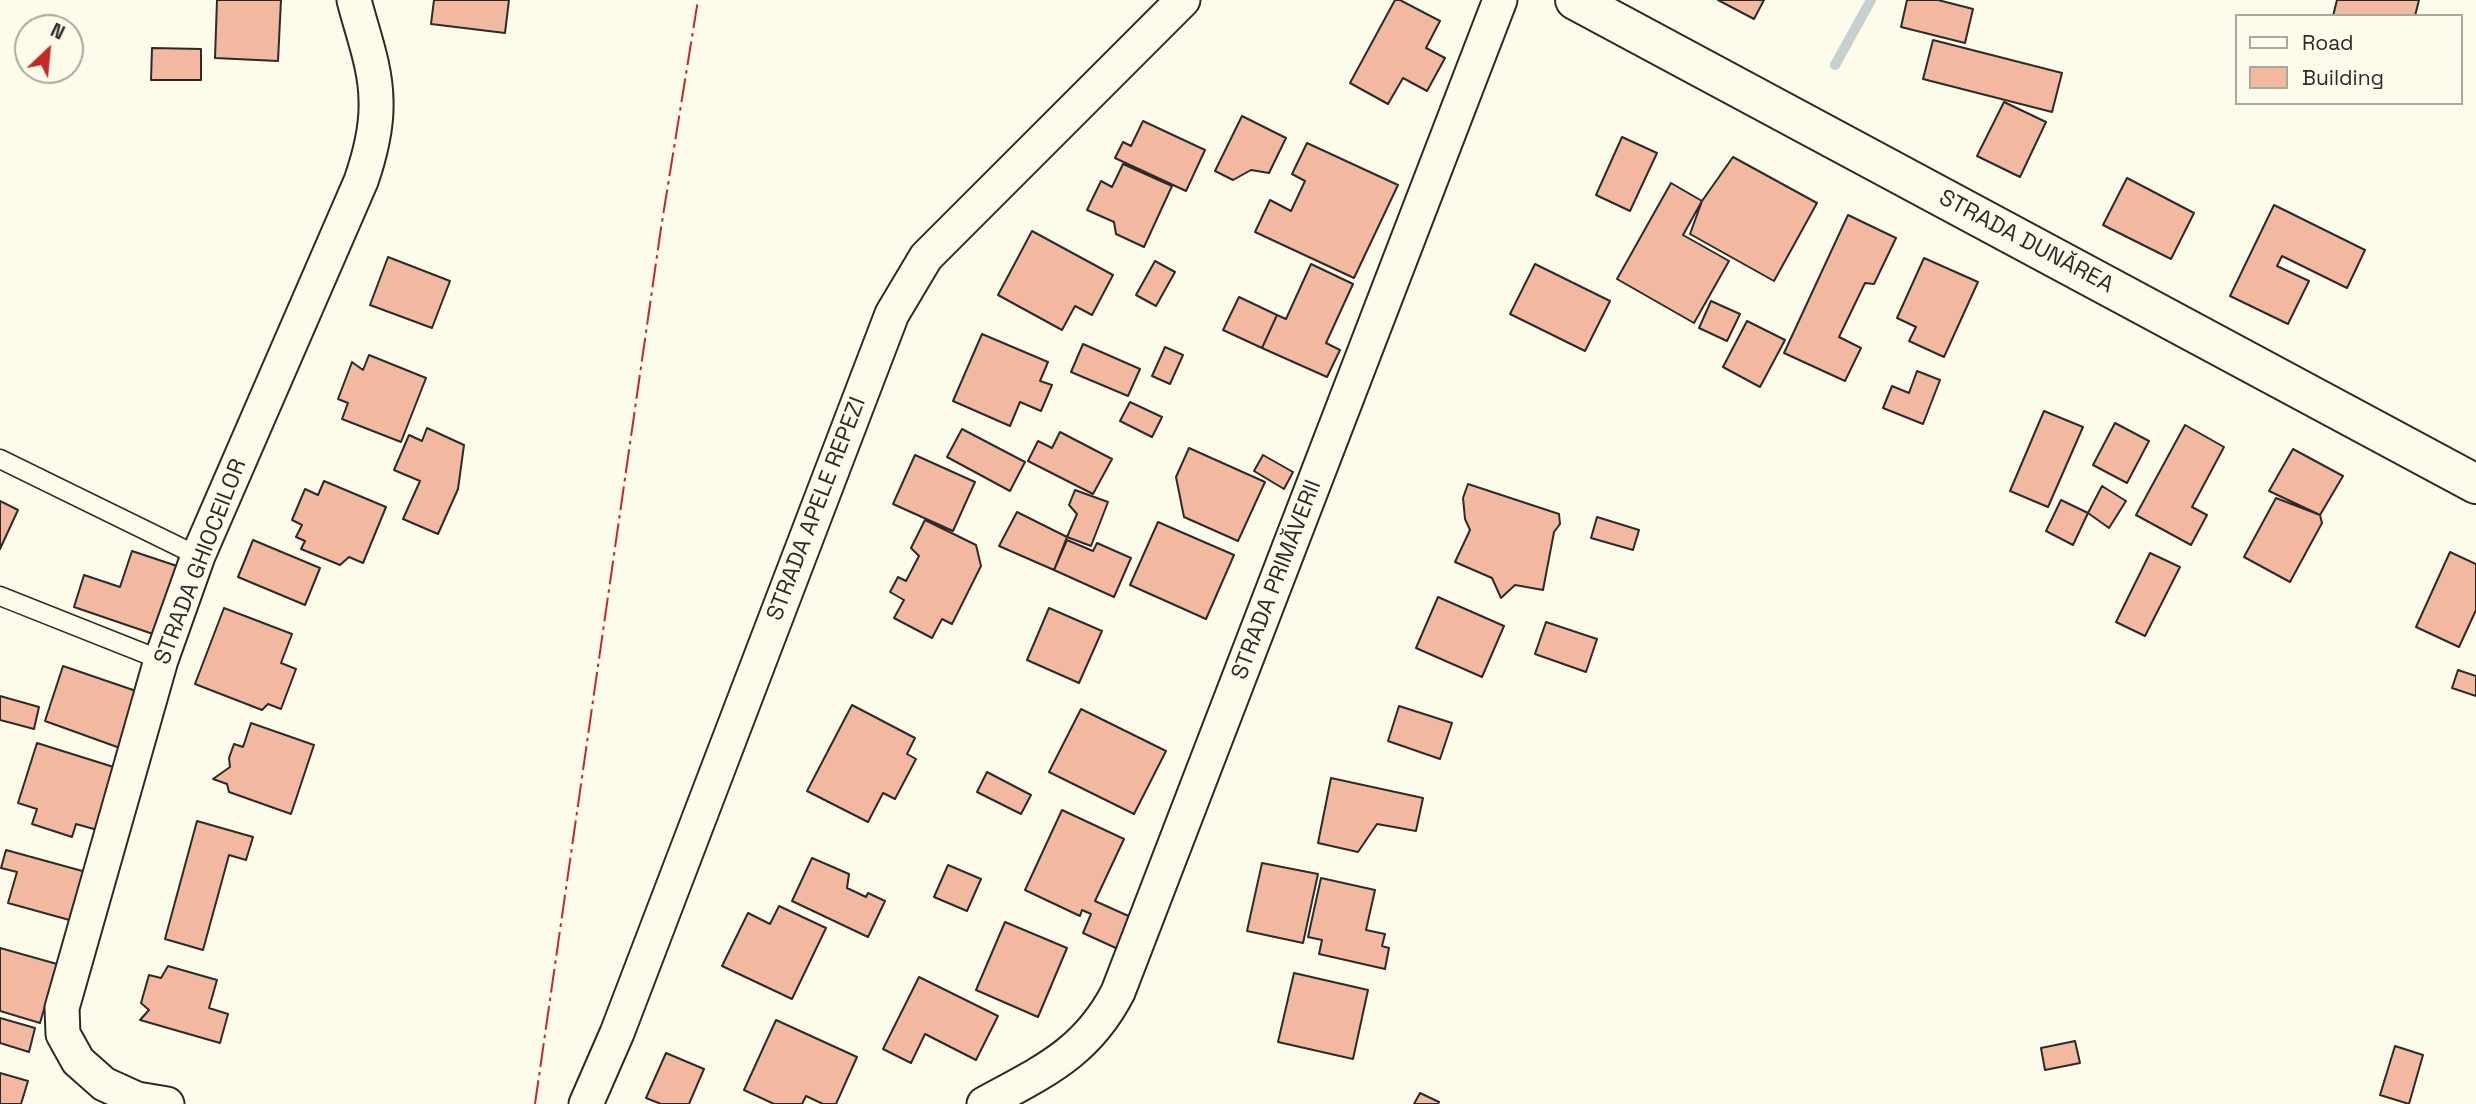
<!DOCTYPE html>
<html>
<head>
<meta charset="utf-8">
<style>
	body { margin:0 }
	#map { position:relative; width:2476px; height:1104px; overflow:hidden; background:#fdfbea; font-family:"Space Grotesk",sans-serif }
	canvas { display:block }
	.legend { position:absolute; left:2235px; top:14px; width:228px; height:91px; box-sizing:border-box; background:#fdfbea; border:2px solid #a9a89e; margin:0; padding:9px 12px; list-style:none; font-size:21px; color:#2b2b2b }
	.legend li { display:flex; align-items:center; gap:14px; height:35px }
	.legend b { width:35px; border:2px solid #a9a89e }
	.north { position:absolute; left:14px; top:14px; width:70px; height:70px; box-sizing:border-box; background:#fdfbea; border:2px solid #a9a89e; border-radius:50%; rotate:26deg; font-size:19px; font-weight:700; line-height:28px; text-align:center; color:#2b2b2b }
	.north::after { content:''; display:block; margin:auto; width:24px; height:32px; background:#c62828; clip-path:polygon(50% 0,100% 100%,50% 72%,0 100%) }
</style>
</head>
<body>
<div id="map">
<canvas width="2476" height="1104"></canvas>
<ul class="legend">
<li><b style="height:9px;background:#fdfbea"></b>Road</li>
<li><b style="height:19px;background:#f2b8a0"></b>Building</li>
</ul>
<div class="north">N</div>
</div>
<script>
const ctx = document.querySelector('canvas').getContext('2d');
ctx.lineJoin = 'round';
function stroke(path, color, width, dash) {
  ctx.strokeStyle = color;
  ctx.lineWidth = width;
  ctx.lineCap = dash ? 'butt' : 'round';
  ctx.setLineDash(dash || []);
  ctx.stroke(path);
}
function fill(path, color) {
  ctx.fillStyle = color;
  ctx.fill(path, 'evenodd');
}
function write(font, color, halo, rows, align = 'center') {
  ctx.font = font + ' "Space Grotesk",sans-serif';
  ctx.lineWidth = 5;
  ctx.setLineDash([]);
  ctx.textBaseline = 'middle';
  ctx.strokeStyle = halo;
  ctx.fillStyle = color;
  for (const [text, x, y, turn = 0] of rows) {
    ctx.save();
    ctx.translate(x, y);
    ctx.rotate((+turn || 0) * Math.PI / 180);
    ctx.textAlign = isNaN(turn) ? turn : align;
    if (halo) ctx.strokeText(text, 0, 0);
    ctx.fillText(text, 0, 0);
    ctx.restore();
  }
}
const stream = new Path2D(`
	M1835,65l36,-65`);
const building = new Path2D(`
	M217,0h64l-3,61 -63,-3z
	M434,0h75l-4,33 -74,-9z
	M1395,0h5l40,21 -14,27 19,10 -18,33 -24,-13 -15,26 -38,-21z
	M1718,0h46l-10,19z
	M1907,0h31l35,9 -8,34 -64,-16z
	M2337,0h82l-4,16h-82z
	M1933,40l129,33 -10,39 -129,-33z
	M152,48l49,1v31h-50z
	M2004,102l42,20 -26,55 -43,-21z
	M1242,116l44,22 -17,35 -18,-3 -18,10 -18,-9z
	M1143,121l62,29 -19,41 -71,-33 8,-16 8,4z
	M1622,137l35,16 -27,58 -34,-16z
	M1307,143l91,42 -44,93 -99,-46 15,-32 21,11 14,-30 -13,-7z
	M1733,157l84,46 -43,78 -84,-47 12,-33z
	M1123,164l49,22 -28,61 -28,-13 -2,-12 -27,-12 14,-29 11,6z
	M2127,178l67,35 -23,46 -68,-34z
	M1671,183l31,18 -19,34 46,26 -35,62 -77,-44z
	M2274,205l91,45 -18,38 -65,-32 -5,10 32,15 -21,43 -58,-28z
	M1848,215l48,23 -22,46 -9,-1 -26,54 22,11 -16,33 -61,-28z
	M1032,231l81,44 -21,40 -17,-9 -13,24 -64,-35z
	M388,257l62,24 -18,47 -62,-23z
	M1924,258l54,24 -34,75 -35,-16 7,-14 -19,-9z
	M1155,261l20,11 -19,34 -20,-11z
	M1311,264l42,20 -27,59 14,7 -13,27 -65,-29 15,-33 9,4z
	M1535,264l75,37 -25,50 -75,-37z
	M1239,297l38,18 -15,33 -39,-18z
	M1711,301l29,13 -13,27 -28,-13z
	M1747,321l38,19 -25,47 -37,-20z
	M982,334l66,28 -8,19 12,4 -11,26 -21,-9 -10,24 -57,-25z
	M1083,344l57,25 -12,27 -57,-24z
	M1165,347l18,8 -13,29 -18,-8z
	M369,355l57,23 -25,64 -59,-23 6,-16 -10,-4 14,-37 11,8z
	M1917,371l23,9 -17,44 -40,-16 9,-22 17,7z
	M1130,402l32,15 -10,20 -32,-16z
	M2044,411l39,16 -35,80 -38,-16z
	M2115,423l34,18 -22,42 -34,-18z
	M2185,425l39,22 -32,60 15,8 -16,30 -55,-30z
	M427,428l37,17 -6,44 -20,45 -35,-15 17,-38 -26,-11 15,-35 13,6z
	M962,429l63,33 -15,29 -63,-34z
	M1060,432l52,27 -19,35 -65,-33 10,-20 14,7z
	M1189,448l76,34 -27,59 -54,-24 -8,-40z
	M2293,449l50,27 -23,39 -51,-24z
	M915,455l60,27 -22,49 -60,-27z
	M1263,455l30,17 -9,17 -30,-18z
	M324,481l62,26 -23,56 -14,-6 -9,8 -39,-16 4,-8 -9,-4 6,-12 -10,-5 13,-31 13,6z
	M1468,484l91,30 1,10 -6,8 -11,58 -28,-5 -14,13 -9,-20 -37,-16 15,-32 -5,-11 -2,-21z
	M2102,486l24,15 -17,27 -21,-15z
	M1075,490l33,12 -17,44 -24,-9 10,-23 -8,-9z
	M2276,498l44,17 2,8 -32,59 -46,-25z
	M2061,500l27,13 -15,32 -27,-14z
	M0,501l18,9 -18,39z
	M1017,512l50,25 -13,33 -55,-24z
	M1597,517l42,13 -6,20 -42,-12z
	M925,520l51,25 5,21 -29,58 -10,-5 -10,19 -38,-20 10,-18 -14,-8 8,-15 8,4 13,-25 -8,-8z
	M1158,522l76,33 -28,64 -76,-34z
	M253,540l67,28 -15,37 -67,-28z
	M1067,540l26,11 4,-8 34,15 -17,39 -60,-27z
	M132,551l45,15 -24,68 -79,-27 10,-32 36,12z
	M2450,552l26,12v46l-17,37 -43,-20z
	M2150,553l30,14 -35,69 -29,-14z
	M1438,597l66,29 -22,51 -66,-29z
	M224,608l68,26 -11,29 15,6 -15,40 -13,-5 -6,6 -67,-26z
	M1049,608l53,23 -23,52 -52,-23z
	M1546,622l51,17 -11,33 -51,-18z
	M63,666l76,26 -19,56 -75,-27z
	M2458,670l18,6v20l-24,-8z
	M0,696l39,11 -5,22 -34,-9z
	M852,705l63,33 -8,16 9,5 -21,40 -12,-6 -15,29 -61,-31z
	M1399,706l53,17 -12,36 -52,-18z
	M1081,709l85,42 -32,63 -85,-42z
	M251,723l63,22 -23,69 -62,-22 -2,-8 -14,-5 17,-12 -1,-9 5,-14 9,3z
	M37,743l83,26 -19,62 -25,-7 -4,13 -40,-13 5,-15 -19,-6z
	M987,772l44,23 -10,19 -44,-22z
	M1331,778l92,20 -7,33 -39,-7 -19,28 -40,-9z
	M1062,810l62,29 -29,62 38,17 -15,31 -35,-16 8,-19 -9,-4 -2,6 -55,-26z
	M197,821l56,16 -7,23 -17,-5 -26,95 -38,-11z
	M6,850l80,22 -13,49 -65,-18 9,-31 -16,-4z
	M812,858l37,16 -2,14 19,9 2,-4 17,8 -17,36 -76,-36z
	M1262,863l56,11 -15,69 -56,-12z
	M948,865l33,14 -14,32 -33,-14z
	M1321,878l54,12 -9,40 19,4 -3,12 7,2 -4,21 -66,-15 3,-14 -14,-3z
	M779,906l47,22 -34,71 -70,-33 26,-53 22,11z
	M1005,922l62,26 -29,69 -62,-27z
	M0,948l57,16 -17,59 -40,-12z
	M168,966l49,14 -8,28 19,6 -8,29 -80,-23 9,-10 -8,-7 8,-28 12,3z
	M1294,973l74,17 -15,69 -75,-17z
	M919,977l79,39 -22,44 -51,-26 -14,29 -28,-14z
	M0,1018l35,10 -6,24 -29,-9z
	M776,1020l81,37 -21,47h-13l-17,-8 -4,8h-28l-30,-14z
	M2075,1041l5,22 -35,7 -4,-22z
	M2395,1046l28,9 -14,49 -29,-9z
	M666,1053l38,16 -15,35h-28l-15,-6z
	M0,1073l28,8 -7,23h-21z
	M1420,1093l19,9 -1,2h-24z`);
const lane = new Path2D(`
	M0,459l198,97
	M0,596l161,64`);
const street = new Path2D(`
	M167,1104l-30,-5 -33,-15 -26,-23 -15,-27 -1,-26 99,-348 37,-104 163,-375c9,-26 16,-53 15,-80 0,-34 -14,-69 -22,-101
	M586,1104l31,-71 275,-719 34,-57 257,-257
	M984,1104c58,-32 102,-50 134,-112l382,-992`);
const secondary = new Path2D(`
	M1575,0l901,484`);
const power = new Path2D(`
	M535,1104l126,-876 37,-228`);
const streetNames = [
	["STRADA DUNĂREA",2026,242,28],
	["STRADA APELE REPEZI",817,509,-69],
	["STRADA GHIOCEILOR",201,562,-69],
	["STRADA PRIMĂVERII",1277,580,-69]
];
stroke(stream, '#c7d0d0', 10);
fill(building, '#f2b8a0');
stroke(building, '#2b2b2b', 2);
stroke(lane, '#2b2b2b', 21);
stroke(street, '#2b2b2b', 37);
stroke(secondary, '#2b2b2b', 42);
stroke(lane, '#fdfbea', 18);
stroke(street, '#fdfbea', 33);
stroke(secondary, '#fdfbea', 38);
stroke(power, '#c62828', 2, [24, 5, 3.5, 5]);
write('23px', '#2b2b2b', '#fdfbea', streetNames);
</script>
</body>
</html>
